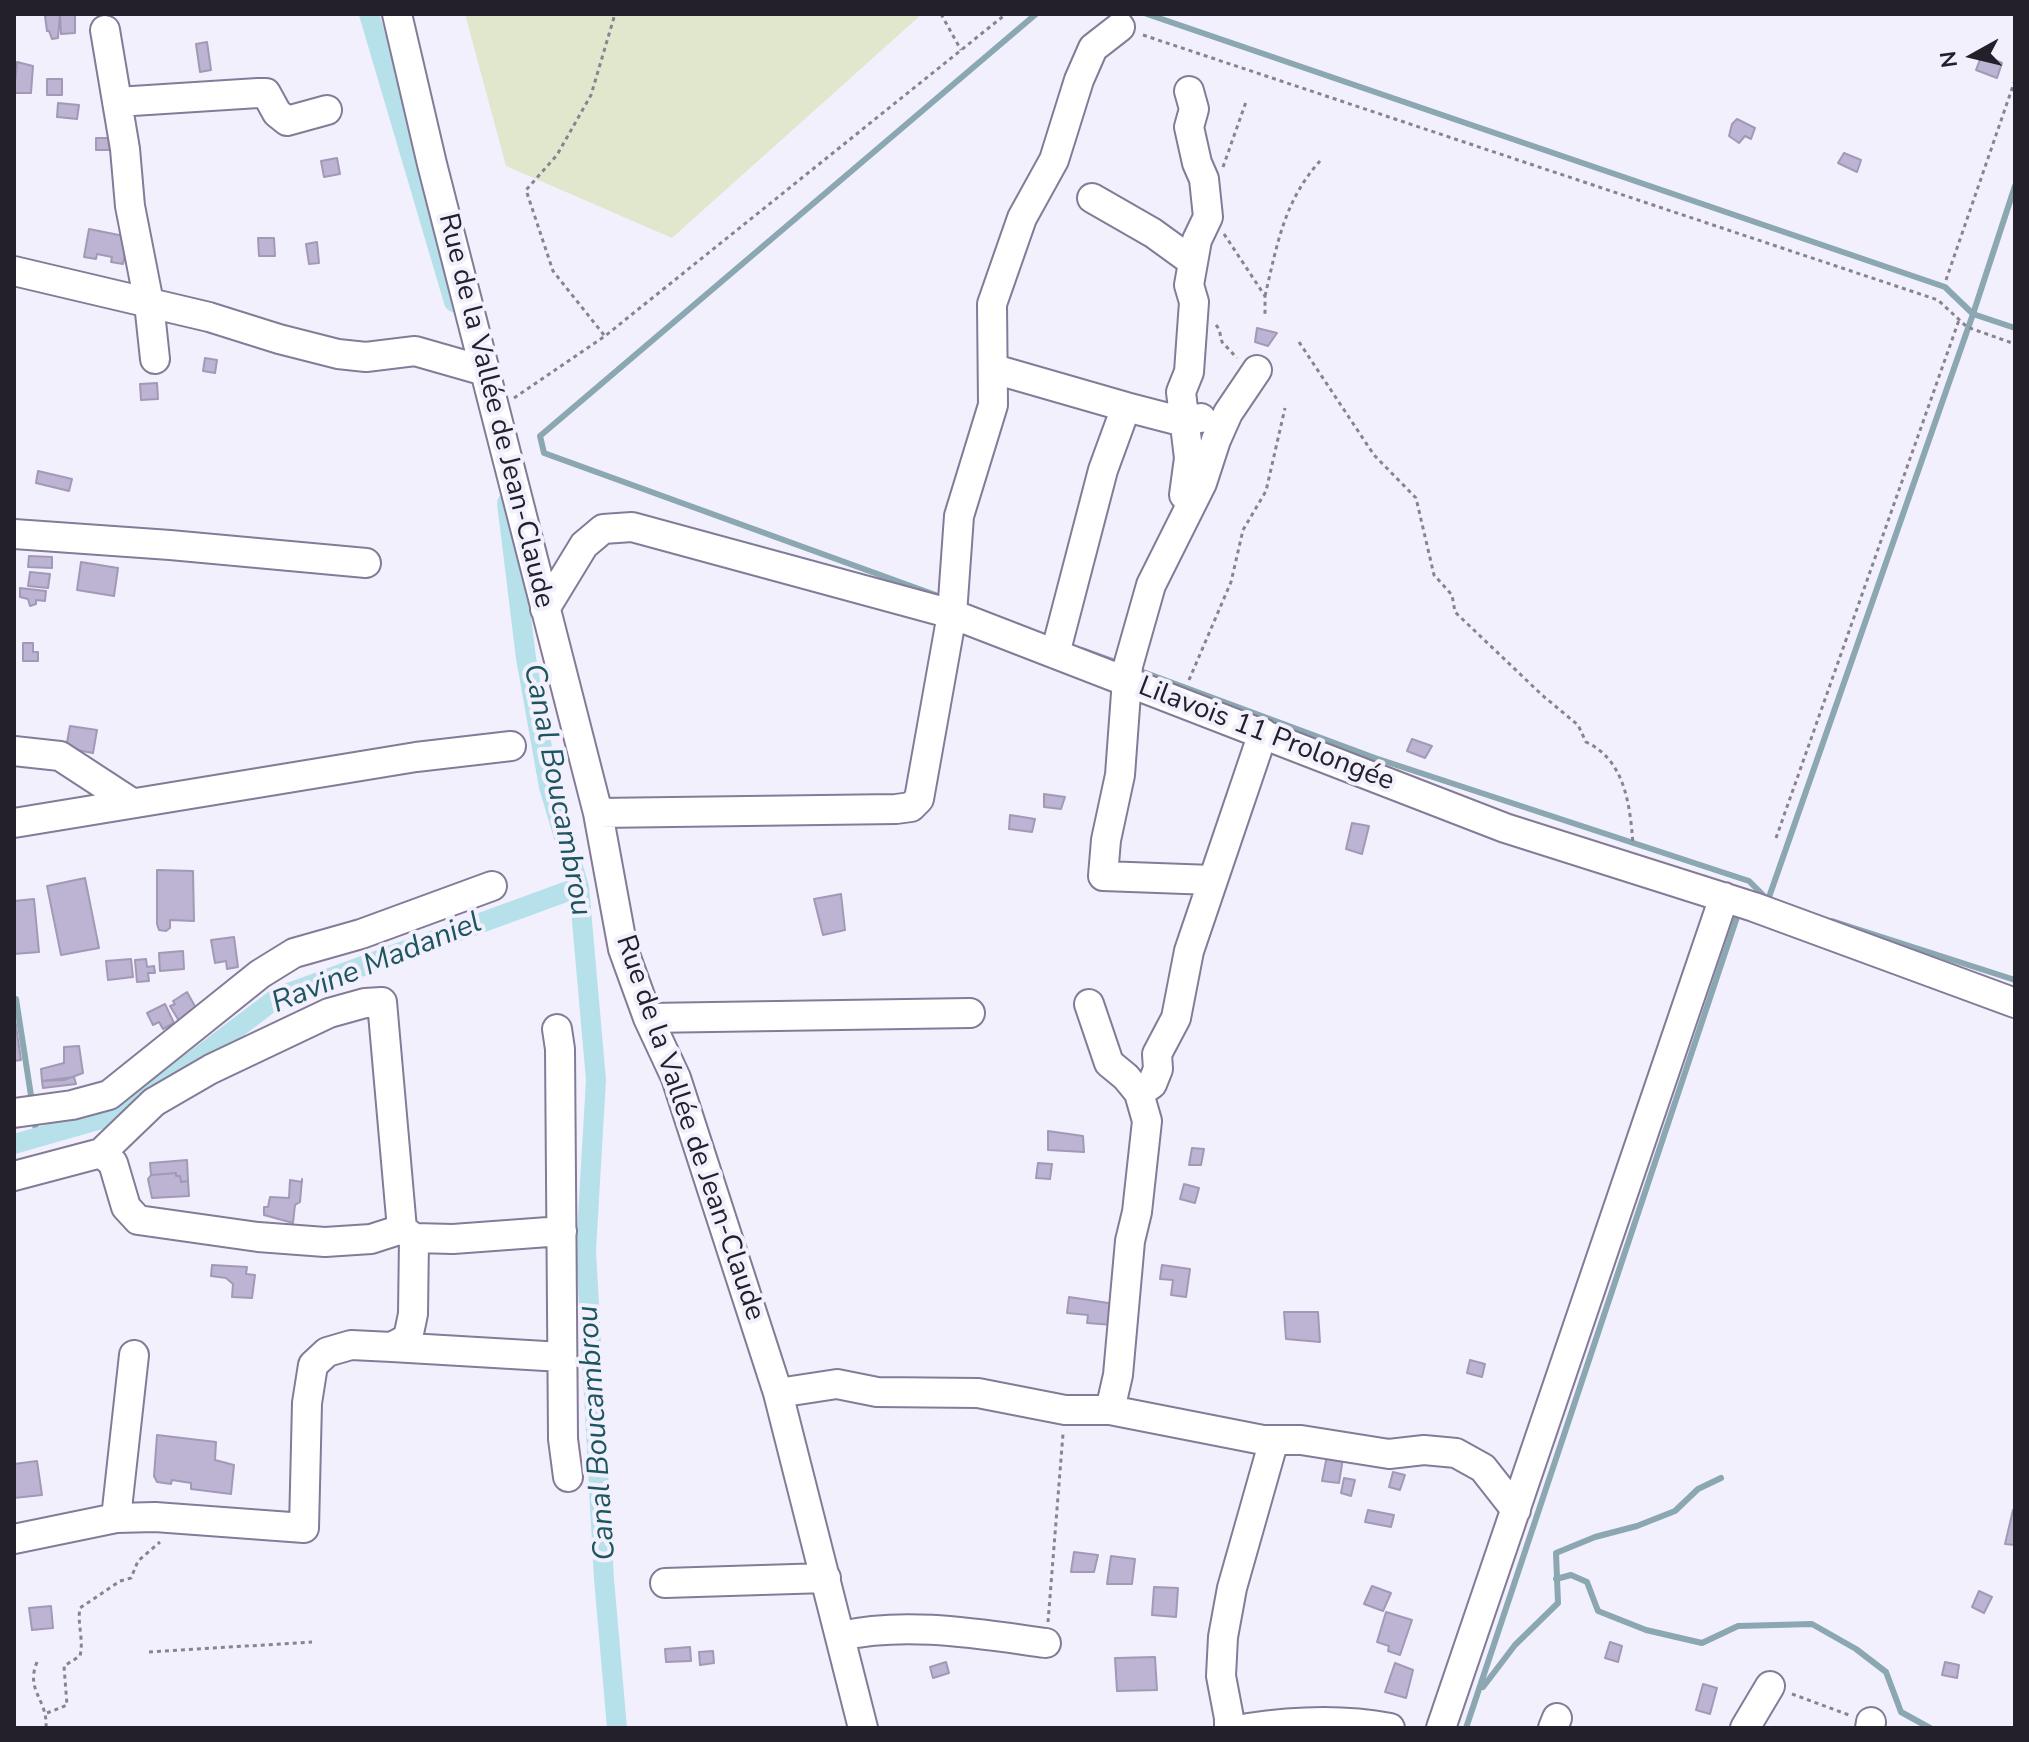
<!DOCTYPE html>
<html>
<head>
<meta charset="utf-8">
<style>
	body { margin:0 }
	#map { position:relative; width:2029px; height:1742px; overflow:hidden; background:#f3f0fd; font-family:"Nunito Sans",sans-serif }
	canvas { display:block }
	.frame { position:absolute; inset:0; border:16px solid #23202b; pointer-events:none }
	.north { position:absolute; left:1933px; top:16px; width:80px; height:80px; -webkit-text-stroke:6px #f3f0fd; paint-order:stroke; rotate:262deg; font-size:22px; font-weight:700; line-height:32px; text-align:center; color:#23202b }
	.north::after { content:''; display:block; margin:auto; width:28px; height:36px; background:#23202b; clip-path:polygon(50% 0,100% 100%,50% 72%,0 100%) }
</style>
</head>
<body>
<div id="map">
<canvas width="2029" height="1742"></canvas>
<div class="frame"></div>
<div class="north">N</div>
</div>
<script>
const ctx = document.querySelector('canvas').getContext('2d');
ctx.lineJoin = 'round';
function fill(path, color) {
  ctx.fillStyle = color;
  ctx.fill(path, 'evenodd');
}
function stroke(path, color, width, dash) {
  ctx.strokeStyle = color;
  ctx.lineWidth = width;
  ctx.lineCap = dash ? 'butt' : 'round';
  ctx.setLineDash(dash || []);
  ctx.stroke(path);
}
function write(font, color, halo, rows, align = 'center') {
  ctx.font = font + ' "Nunito Sans",sans-serif';
  ctx.lineWidth = 8;
  ctx.setLineDash([]);
  ctx.textBaseline = 'middle';
  ctx.strokeStyle = halo;
  ctx.fillStyle = color;
  for (const [text, x, y, turn = 0] of rows) {
    ctx.save();
    ctx.translate(x, y);
    ctx.rotate((+turn || 0) * Math.PI / 180);
    ctx.textAlign = isNaN(turn) ? turn : align;
    if (halo) ctx.strokeText(text, 0, 0);
    ctx.fillText(text, 0, 0);
    ctx.restore();
  }
}
const green = new Path2D(`
	M465,14h457l-250,224 -166,-72z`);
const stream = new Path2D(`
	M1147,14l798,273 28,27 42,14
	M941,597l-397,-144 -4,-17 496,-422
	M1082,650l39,14
	M1135,669l240,89 374,123 19,19
	M1768,900l205,-586 42,-128
	M1832,921l183,59
	M16,999l16,103
	M34,1117l3,21
	M1556,1579l15,-4 16,7 11,29 48,19 56,13 36,-17 74,-2 44,25 30,23 15,40 29,16
	M1483,1687l32,-42 43,-42 -2,-50 39,-16 42,-11 38,-15 23,-22 23,-11
	M1466,1728l273,-817`);
const canal = new Path2D(`
	M369,14l85,288
	M507,503l19,155 23,129 30,100 17,193 -10,170 18,329 13,149
	M14,1144l95,-27 54,-33 115,-87 301,-110`);
const building = new Path2D(`
	M50,14h10l-2,24 -6,1 -3,-8h-2l-2,-15z
	M60,14h15v19l-14,1z
	M207,42l4,28 -11,2 -4,-28z
	M1982,54l20,9 -5,15 -21,-8z
	M17,62l16,4 -2,27h-17z
	M47,79h15v16h-15z
	M58,103l21,2 -2,14 -20,-2z
	M1737,119l18,9 -4,11 -6,-3 -6,7 -10,-7 3,-12z
	M96,138h15v12h-15z
	M1844,153l17,7 -4,12 -19,-9z
	M337,158l3,16 -16,3 -3,-16z
	M89,229l40,8 -6,27 -12,-2 1,-5 -15,-3 -1,5 -12,-2z
	M258,238h16l1,18h-16z
	M317,242l2,21 -10,1 -3,-20z
	M1257,328l20,5 -9,13 -13,-4z
	M205,358l12,2 -2,13 -12,-2z
	M157,383l1,16 -17,1 -1,-16z
	M38,471l34,8 -3,12 -33,-8z
	M29,556l23,1v11l-24,-1z
	M81,562l37,6 -4,28 -37,-6z
	M30,572l20,2 -2,14 -20,-2z
	M20,588l26,3 -1,10 -9,-1v4l-6,2 -2,-7 -8,-2z
	M23,643h10v9h5v9h-15z
	M70,726l27,4 -4,23 -27,-5z
	M1412,739l20,7 -7,12 -18,-7z
	M1044,794l21,3 -4,12 -17,-2z
	M1010,815l25,4 -3,13 -23,-3z
	M1352,823l17,3 -7,28 -16,-5z
	M157,870l36,1 1,50 -24,-1v8l-4,3 -7,-1 -2,-6z
	M85,878l14,70 -38,7 -14,-69z
	M841,894l4,36 -22,5 -9,-36z
	M34,899l5,53 -25,2v-53z
	M234,937l4,30 -11,2 -1,-8 -11,2 -4,-23z
	M183,951l1,18 -24,2 -1,-18z
	M131,959l2,18 -25,3 -2,-19z
	M146,959l1,8 7,-1 1,7h-7l1,8 -12,1 -2,-22z
	M187,992l10,18 -18,11 -9,-15 5,-2 -2,-3z
	M165,1004l9,19 -11,6 -4,-7 -6,3 -6,-12z
	M14,1012l7,48 -7,1z
	M79,1046l4,27 -19,7 -22,1 -1,-12 23,-6v-16z
	M74,1077l2,7 -33,4 -1,-7z
	M1048,1131l35,5 1,16 -36,-2z
	M1192,1148l12,1 -3,16h-12z
	M187,1160l1,21 -7,1 -1,-6h-4v-3l-25,2 -1,-12z
	M1038,1163l14,1 -2,15 -14,-1z
	M176,1173v3h4l1,6 7,-1 1,15 -37,2 -4,-19 3,-4z
	M302,1179l-2,23 -5,3 -2,18 -29,-8v-8h4l2,-10 19,1 1,-18 12,2z
	M1184,1184l15,4 -4,15 -15,-4z
	M212,1265l35,2 -1,7 9,1 -3,23 -20,-1 1,-13 -7,-6 -15,-2z
	M1162,1265l28,4 -4,28 -15,-2 2,-15 -13,-1z
	M1069,1297l46,7 -1,21 -27,-2 1,-8 -21,-2z
	M1284,1312h34l2,30 -34,-3z
	M1470,1360l15,4 -3,13 -15,-4z
	M157,1435l59,7 -1,18 19,5 -3,29 -40,-5v-6l-19,-3 -1,4 -14,-2 -3,-6z
	M1327,1456l16,2 -4,25 -17,-2z
	M37,1461l5,34 -28,3v-34z
	M1393,1472l12,3 -5,15 -11,-3z
	M1344,1478l11,2 -4,16 -10,-3z
	M1368,1510l26,5 -3,12 -26,-5z
	M2013,1510h2v35l-10,-1z
	M1074,1552l24,3 -4,17h-23z
	M1111,1556l24,3 -3,25h-25z
	M1372,1586l19,7 -8,18 -19,-7z
	M1154,1587l24,1 -2,29 -24,-2z
	M1979,1591l13,6 -8,16 -12,-6z
	M51,1606l2,22 -21,2 -3,-22z
	M1386,1612l26,8 -12,35 -12,-4 1,-5 -12,-4z
	M1610,1642l12,4 -4,16 -13,-4z
	M690,1647l1,14 -25,1 -1,-13z
	M713,1651l1,12 -14,2 -1,-13z
	M1155,1657l2,33 -40,1 -2,-33z
	M946,1662l3,11 -16,5 -3,-11z
	M1945,1662l14,3 -2,13 -15,-3z
	M1395,1663l18,7 -7,28 -21,-6z
	M1703,1684l14,4 -7,26 -14,-4z`);
const path = new Path2D(`
	M941,14l20,36
	M1143,35l795,265 29,27 48,17
	M1223,167l24,-68
	M1224,234l41,62v18
	M1946,280l69,-200
	M1265,296c12,-51 19,-95 55,-135
	M1216,325l3,4 3,13 15,16
	M604,335l-51,-64 -27,-81 31,-35 34,-60 24,-81
	M1299,342l75,113 42,43 18,77 18,20 3,17 87,83 36,30 8,17c39,18 44,63 47,102
	M514,398l91,-62 401,-322
	M1189,680l42,-98 12,-52 23,-39 19,-83
	M1776,838l183,-518
	M1048,1622l15,-188
	M149,1652l163,-10
	M37,1662c-12,29 11,37 9,66
	M1792,1694l57,21
	M47,1713l20,-8 -3,-39 16,-10c4,-17 -3,-32 0,-48l40,-27 11,-3 7,-17 22,-19`);
const minor = new Path2D(`
	M397,14l35,150 166,649 25,136 25,69 28,60 102,315 85,335
	M105,30l20,119 5,57 19,97 6,56
	M117,102l141,-9h8l11,20 10,8 40,-11
	M1092,198l61,35 40,29
	M14,271l195,46 70,22 59,15 28,3 49,-6 70,20
	M994,369l132,38
	M1184,495l5,-37 -8,-66 8,-20 5,-70 -5,-17 8,-45 11,-23 -4,-38 -7,-16 -8,-36 5,-18 -5,-18
	M14,534l156,11 196,18
	M545,609l39,-64 19,-16 29,-2 320,87 553,214 249,79 261,96
	M1055,654l48,-184 23,-63 54,14 21,-3
	M14,751l46,5 72,47
	M598,813l298,-4 15,-2 8,-8 33,-185 7,-98 34,-111 -1,-101 30,-86 32,-58 25,-80 14,-32 27,-21
	M14,823l402,-66 95,-11
	M1212,880l-109,-4 3,-36 14,-65 8,-109 23,-81 51,-102 14,-43 12,-27 29,-43
	M1089,1004l20,59 17,14 13,16 8,28 -10,91 -7,29 -12,134 -8,35
	M648,1018l322,-5
	M557,1029l3,20 3,390 5,38
	M1139,1093l13,-9 6,-15 -1,-15 19,-36 13,-67 74,-218
	M14,1113l58,-8 37,-10 151,-121 34,-21 67,-19 131,-48
	M101,1153l53,-51 57,-33 118,-56 36,-10 17,-1 20,227 12,9 39,1 109,-8
	M14,1176l87,-23 12,10 13,44 12,13 120,17 67,5 46,-3 31,-10
	M392,1347l170,10
	M778,1393l59,-9 40,8 101,1 87,17h45l153,30h38l88,14 35,-4 32,3 27,15 33,42
	M116,1518l18,-163
	M14,1539l102,-21 39,-1 149,11 3,-125 6,-38 14,-13 24,-7 41,2 16,-9 5,-24 1,-76
	M665,1583l161,-5
	M841,1636c65,-15 138,-2 205,7
	M1229,1728v-10l-8,-42 2,-39 9,-49 42,-148
	M1248,1728c47,-7 95,-9 142,0
	M1441,1728l283,-831
	M1553,1728l4,-10
	M1745,1728l25,-42
	M1870,1728l1,-6`);
const streetNames = [
	["Rue de la Vallée de Jean-Claude",495,411,76],
	["Lilavois 11 Prolongée",1266,735,21],
	["Rue de la Vallée de Jean-Claude",689,1128,71]
];
const waterNames = [
	["Canal Boucambrou",556,790,79],
	["Ravine Madaniel",377,964,-22],
	["Canal Boucambrou",598,1433,-94]
];
fill(green, '#e0e7cd');
stroke(stream, '#8ba7b1', 6);
stroke(canal, '#b7e1ea', 20);
fill(building, '#bdb4d4');
stroke(building, '#a199b6', 2);
stroke(minor, '#837b97', 32);
stroke(path, '#878490', 3, [4, 4]);
stroke(minor, '#fff', 28);
write('28px', '#23202b', '#f3f0fd', streetNames);
write('italic 30px', '#1c555f', '#f3f0fd', waterNames);
</script>
</body>
</html>
